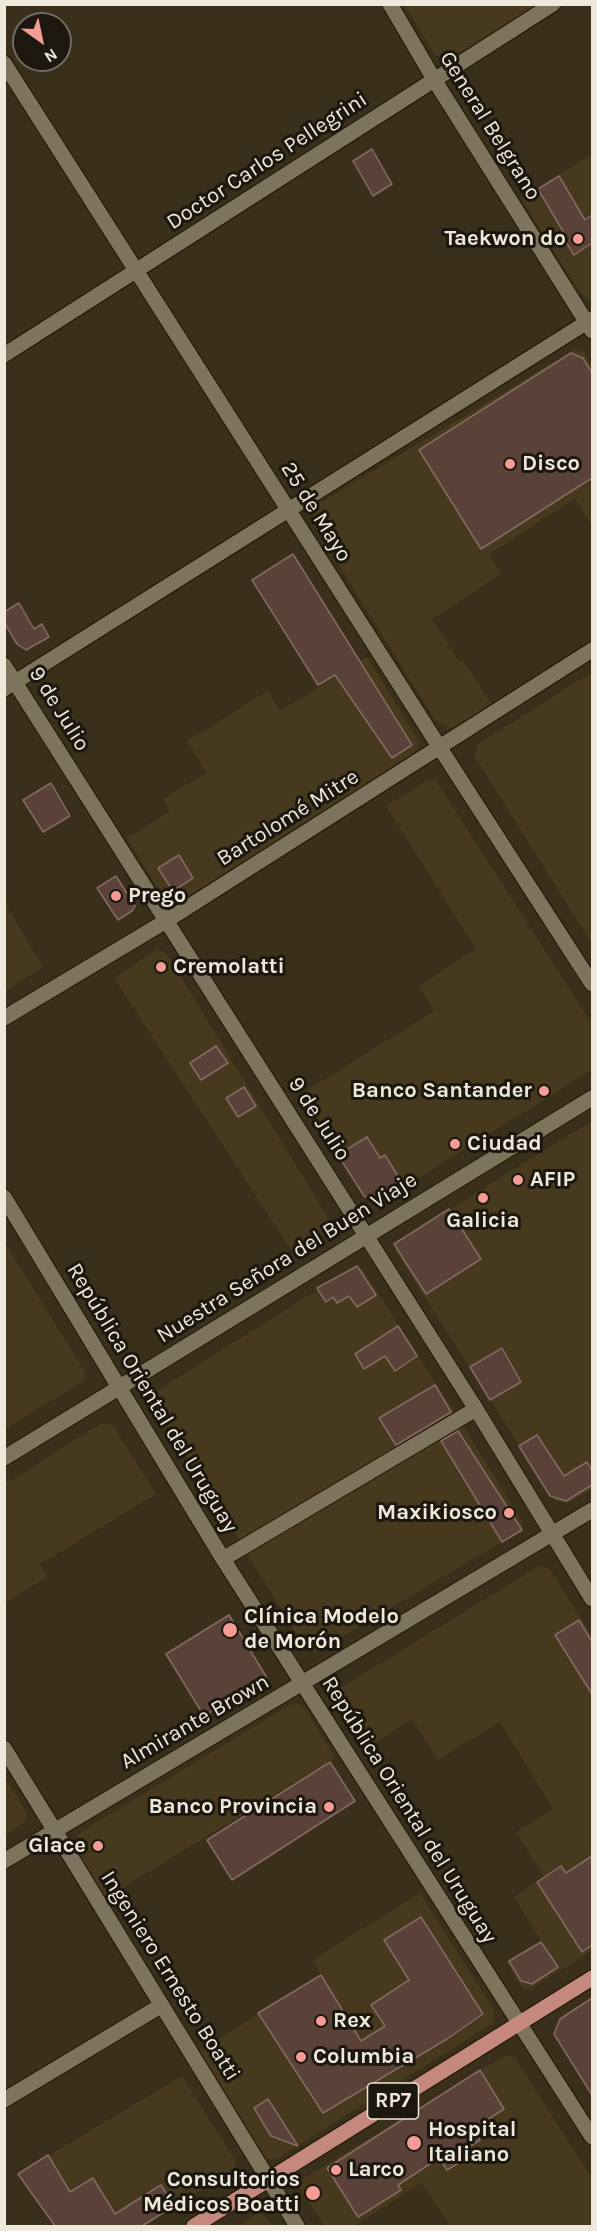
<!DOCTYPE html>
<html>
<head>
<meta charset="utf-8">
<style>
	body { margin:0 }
	#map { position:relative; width:597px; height:2231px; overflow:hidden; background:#392f1a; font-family:Karla,sans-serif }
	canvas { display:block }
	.frame { position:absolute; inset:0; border:6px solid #efe9dc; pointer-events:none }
	.north { position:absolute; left:12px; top:12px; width:60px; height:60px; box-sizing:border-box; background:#1c180f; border:2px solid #706c61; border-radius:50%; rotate:147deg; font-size:16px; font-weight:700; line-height:24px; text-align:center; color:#efe9dc }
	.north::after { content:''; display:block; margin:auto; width:21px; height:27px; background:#f59c95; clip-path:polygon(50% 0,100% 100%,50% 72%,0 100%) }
</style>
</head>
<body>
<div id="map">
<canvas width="597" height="2231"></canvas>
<div class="frame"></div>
<div class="north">N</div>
</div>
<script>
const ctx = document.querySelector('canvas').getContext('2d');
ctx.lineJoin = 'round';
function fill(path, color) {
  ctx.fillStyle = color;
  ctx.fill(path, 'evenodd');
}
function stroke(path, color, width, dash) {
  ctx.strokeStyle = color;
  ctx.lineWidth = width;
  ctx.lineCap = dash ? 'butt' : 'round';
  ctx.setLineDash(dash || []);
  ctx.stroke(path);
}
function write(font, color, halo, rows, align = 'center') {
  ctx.font = font + ' Karla,sans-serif';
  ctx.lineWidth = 6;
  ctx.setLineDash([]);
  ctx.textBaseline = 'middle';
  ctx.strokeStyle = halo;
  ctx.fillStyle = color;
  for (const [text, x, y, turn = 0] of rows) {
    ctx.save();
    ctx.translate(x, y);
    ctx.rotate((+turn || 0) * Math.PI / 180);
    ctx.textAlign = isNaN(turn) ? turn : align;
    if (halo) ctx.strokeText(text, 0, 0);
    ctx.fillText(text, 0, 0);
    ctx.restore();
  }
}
const built = new Path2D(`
	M405,5h131l-72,45 -18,8 -11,-3z
	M592,154v147l-7,-4 -6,-6 -58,-93z
	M575,349l9,3 8,14v159l-17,-26 -86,55 12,20 -69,45 27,42 4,-1 28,44 -36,23 -7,1 -13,-8 -121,-195v-15l3,-5z
	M367,657l50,81 2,6 -5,10 -231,146 -7,2 -12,-3 -37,-61 43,-27 -7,-12 43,-26 -19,-32 81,-50 12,20z
	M592,672v272l-117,-187 2,-12z
	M435,779l157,245v46l-213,133 -14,-5 -64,-104 133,-83 -15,-25 57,-37 -90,-143 41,-26z
	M5,903l38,64 -38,24h-1z
	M158,948l10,8 164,268 -1,5 -38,24 -179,-275z
	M592,1121v368l-25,15 -13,-4 -158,-248 2,-11z
	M4,1241l81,131 -1,9 -79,48z
	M354,1267l8,1 93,145 -213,131 -92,-145 2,-5z
	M102,1423l10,1 44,70 -116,70 7,13 -42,26v-119z
	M462,1424l61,98 -1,8 -207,123 -9,-3 -57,-93 -1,-5z
	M539,1566l11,3 42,67v314l-62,40 -8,-3 -16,-25 35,-21 -27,-44 30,-20 -28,-45 37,-23 -53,-87 -62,38 -26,-41 -46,30 -32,-50 3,-9z
	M299,1704l7,6 29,48 -231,141 -30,-55 2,-6 6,-7 208,-126z
	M5,1778l23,36 -4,9 -19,12z
	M420,1893l74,117 -1,13 -215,135 -6,2 -7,-3 -66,-106 122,-76 -9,-15z
	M506,2055l9,3 77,120v48h-142l-28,-43 -68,43h-30l-25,-40 2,-6z
	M182,2076l53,84 1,8 -92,58h-89l-37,-52z
	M259,2213l6,3 7,10h-34z`);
const building = new Path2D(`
	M372,149l20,35 -19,12 -20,-35z
	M559,176l26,44 7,-5v28l-18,12 -13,-21 3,-1 -26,-44z
	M571,353l12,5 9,15v105l-111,71 -62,-99z
	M293,554l119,191 -20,13 -57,-83 -17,10 -66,-105z
	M19,603l15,26 8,-5 7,13 -23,13 -9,-6 -13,-22v-10z
	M51,783l19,33 -27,16 -20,-32z
	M179,855l14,23 -20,13 -15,-23z
	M116,876l19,30 -3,5 -14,9 -21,-32z
	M216,1046l12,17 -27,17 -11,-17z
	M244,1087l12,19 -18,11 -12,-19z
	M367,1137l13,21 5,-3 19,31 -25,15 -15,-5 -26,-41z
	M449,1209l32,50 -55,35 -32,-50z
	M357,1266l19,29 -19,12 -8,-11 -12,7 -4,-6 -7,5 -9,-14z
	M398,1326l19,30 -22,15 -10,-15 -21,13 -9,-15z
	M502,1348l19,34 -31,18 -20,-33z
	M435,1385l16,27 -55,33 -17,-27z
	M458,1431l64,99 -20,12 -61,-101z
	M537,1435l27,41 23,-14 5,9v14l-26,16 -16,-5 -31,-50z
	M229,1615l38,63 -63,38 -38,-62z
	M579,1620l13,22v52l-37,-59z
	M330,1762l25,39 -123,79 -25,-40z
	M592,1856v89l-10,7 -45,-70 24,-16 5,7z
	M421,1917l62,97 -36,25 -124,74 -65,-100 63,-38 40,66 24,-15 -14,-21 38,-25 -25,-40z
	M541,1942l17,25 -26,17 -11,-3 -12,-20z
	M592,1998v97l-38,-61 6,-15z
	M480,2070l24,39 -31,20 7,11 -17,11 4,7 -20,12 -8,-12 -41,27 3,5 -43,27 -31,-49z
	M268,2099l30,47 -27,-10 -17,-28z
	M48,2155l22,37 23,-14 22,36 46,-29 13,21 -32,20h-87l-37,-52z`);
const minor = new Path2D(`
	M390,4l45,77 157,250
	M4,63l436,685 152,236
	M4,355l549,-351
	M4,665l472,744 116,190
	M4,689l588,-370
	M4,1018l162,-97 426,-271
	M4,1197l219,362 369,578
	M4,1458l588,-360
	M223,1559l253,-150
	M4,1748l293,478
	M4,1861l588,-351
	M4,2100l158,-95`);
const major = new Path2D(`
	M194,2226l398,-248`);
const markers = [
	[578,239,6,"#f59c95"],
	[510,464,6,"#f59c95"],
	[116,896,6,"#f59c95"],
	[161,967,6,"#f59c95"],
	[544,1091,6,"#f59c95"],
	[455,1144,6,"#f59c95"],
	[518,1180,6,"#f59c95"],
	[483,1198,6,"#f59c95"],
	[509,1513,6,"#f59c95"],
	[230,1630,8,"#f59c95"],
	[329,1807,6,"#f59c95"],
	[98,1846,6,"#f59c95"],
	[321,2021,6,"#f59c95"],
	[301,2057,6,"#f59c95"],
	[414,2143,8,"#f59c95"],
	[336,2170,6,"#f59c95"],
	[313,2193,8,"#f59c95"]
];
const shields = [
	[393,2101,51]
];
const shieldNames = [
	["RP7",393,2101]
];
const streetNames = [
	["General Belgrano",490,126,58],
	["Doctor Carlos Pellegrini",267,161,-33],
	["25 de Mayo",316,512,58],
	["9 de Julio",59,709,58],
	["Bartolomé Mitre",288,818,-32],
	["9 de Julio",319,1119,57],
	["Nuestra Señora del Buen Viaje",287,1258,-32],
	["República Oriental del Uruguay",152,1398,59],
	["Almirante Brown",195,1722,-30],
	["República Oriental del Uruguay",409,1810,58],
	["Ingeniero Ernesto Boatti",170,1976,58]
];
const poiNames = [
	["Taekwon do",566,239,"right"],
	["Disco",522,464],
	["Prego",128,896],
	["Cremolatti",173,967],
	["Banco Santander",532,1091,"right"],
	["Ciudad",467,1144],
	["AFIP",530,1180],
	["Galicia",483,1221,"center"],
	["Maxikiosco",497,1513,"right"],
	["Clínica Modelo",244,1617],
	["de Morón",244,1642],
	["Banco Provincia",317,1807,"right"],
	["Glace",86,1846,"right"],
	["Rex",333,2021],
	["Columbia",313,2057],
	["Hospital",428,2130],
	["Italiano",428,2155],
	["Larco",348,2170],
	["Consultorios",300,2180,"right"],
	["Médicos Boatti",300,2205,"right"]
];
fill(built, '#46391d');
fill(building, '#5a4239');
stroke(building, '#856b62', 1.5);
stroke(minor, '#201703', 17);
stroke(major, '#201703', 17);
stroke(minor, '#7e735c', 15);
stroke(major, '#c4887f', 15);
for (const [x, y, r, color] of markers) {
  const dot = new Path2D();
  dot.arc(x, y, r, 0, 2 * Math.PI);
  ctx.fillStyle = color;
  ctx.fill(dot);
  stroke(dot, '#1c180f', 2);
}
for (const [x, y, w] of shields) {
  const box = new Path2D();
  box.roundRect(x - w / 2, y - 18, w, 36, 4.5);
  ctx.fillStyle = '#1c180f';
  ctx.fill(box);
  stroke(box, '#efe9dc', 1.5);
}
write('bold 21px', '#efe9dc', null, shieldNames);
write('22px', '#efe9dc', '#1c180f', streetNames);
write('bold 22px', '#efe9dc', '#1c180f', poiNames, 'left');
</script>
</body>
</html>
